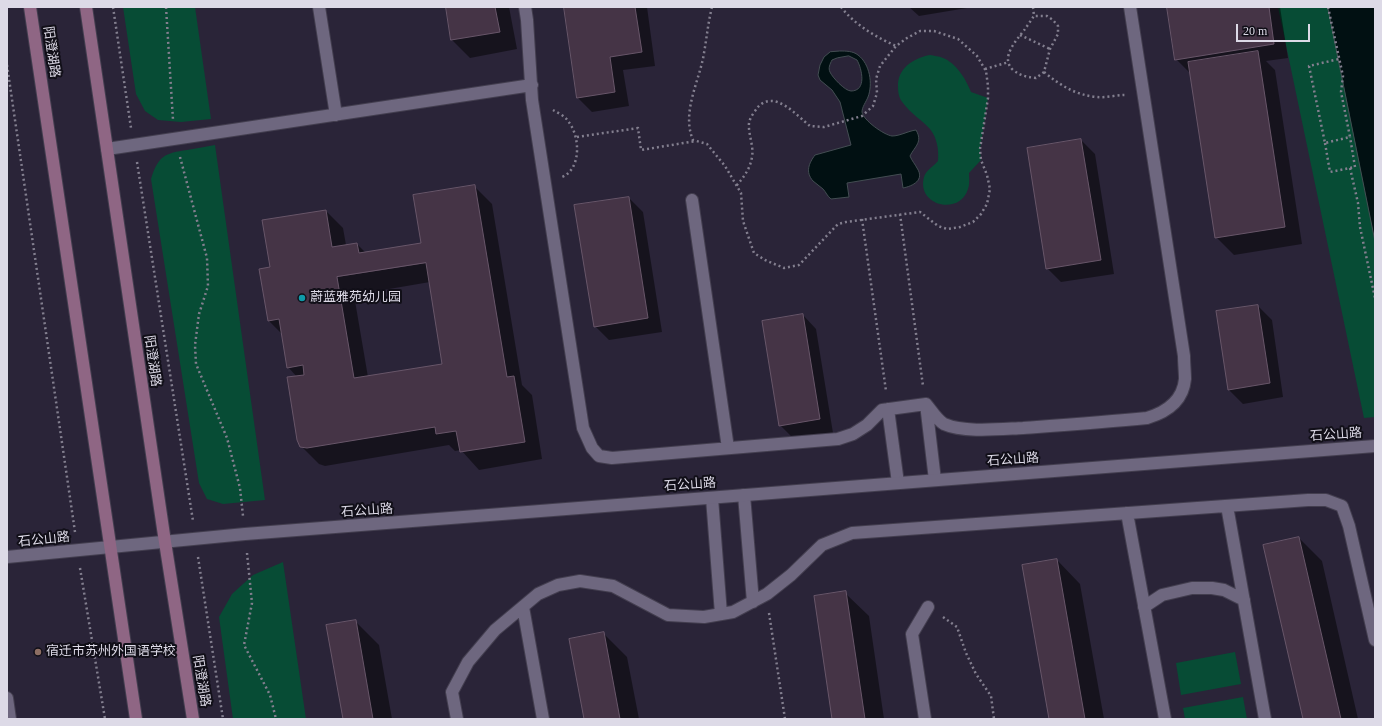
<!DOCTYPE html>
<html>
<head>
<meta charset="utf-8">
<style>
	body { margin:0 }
	#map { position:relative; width:1382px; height:726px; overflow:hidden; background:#2a2438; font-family:"Times New Roman",serif }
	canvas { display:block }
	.frame { position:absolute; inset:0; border:8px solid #dddae7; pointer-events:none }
	.scale { position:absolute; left:1236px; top:24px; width:74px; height:18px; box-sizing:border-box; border:2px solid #dddae7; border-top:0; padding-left:5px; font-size:12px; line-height:14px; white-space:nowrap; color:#dddae7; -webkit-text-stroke:3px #110f18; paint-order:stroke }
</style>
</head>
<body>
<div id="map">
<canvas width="1382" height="726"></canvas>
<div class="frame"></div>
<div class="scale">20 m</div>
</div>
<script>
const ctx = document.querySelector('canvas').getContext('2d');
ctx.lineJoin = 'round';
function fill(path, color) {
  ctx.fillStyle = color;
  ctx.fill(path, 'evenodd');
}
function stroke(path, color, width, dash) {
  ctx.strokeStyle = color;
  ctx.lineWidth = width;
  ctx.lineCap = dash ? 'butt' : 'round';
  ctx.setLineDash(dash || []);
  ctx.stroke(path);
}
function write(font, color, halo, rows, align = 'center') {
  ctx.font = font + ' "Times New Roman","Noto Sans SC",serif';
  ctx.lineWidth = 4;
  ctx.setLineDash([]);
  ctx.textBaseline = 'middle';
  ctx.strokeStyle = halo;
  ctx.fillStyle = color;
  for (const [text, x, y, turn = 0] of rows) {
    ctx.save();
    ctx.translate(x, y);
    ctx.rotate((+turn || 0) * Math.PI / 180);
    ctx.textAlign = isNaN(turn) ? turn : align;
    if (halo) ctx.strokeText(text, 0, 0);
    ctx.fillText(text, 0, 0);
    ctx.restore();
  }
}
const green = new Path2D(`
	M123,7h72l16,112 -30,3 -23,-2 -13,-9 -9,-17z
	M1278,7h59l38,178v232l-11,1z
	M930,55c4,1 9,1 13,3 13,5 23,21 28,34l17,6 -8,51 1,11 -12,13c0,5 1,11 -1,16 -8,27 -52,17 -44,-12 2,-7 10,-11 14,-16 1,-12 -1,-23 -8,-32 -8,-9 -20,-16 -27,-26 -5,-6 -5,-12 -5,-20 2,-17 17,-25 32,-28z
	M215,145l50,355 -42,4 -16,-5 -8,-16 -48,-304c7,-23 14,-26 36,-29 10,-2 19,-3 28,-5z
	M283,562l23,157h-73l-14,-102 13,-23 21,-19z
	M1235,652l6,32 -60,11 -5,-32z
	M1243,697l4,22h-62l-2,-11z`);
const water = new Path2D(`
	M1328,7h47v234z
	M840,51c6,0 13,0 18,4 12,9 15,29 10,42 -2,5 -6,10 -6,15 1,8 22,23 30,24 8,0 16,-5 24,-6 7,12 -1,16 -6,26 2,5 5,8 7,12 8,12 -4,18 -14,20l-2,-14 -54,9 2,14 -18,2c-4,-3 -5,-7 -8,-10 -3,-3 -7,-5 -10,-8 -8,-9 -4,-18 2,-26l36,-10 -11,-43 -8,-12 -12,-10 -2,-5 2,-10 4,-8 6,-5zM849,56l8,4c5,9 10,31 -6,31 -6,0 -19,-14 -21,-19 -2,-4 0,-8 2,-12l5,-2z`);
const shadow = new Path2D(`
	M447,7h62l8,42 -47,9 -18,-18z
	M565,7h82l8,59 -32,4 6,36 -37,6 -14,-14z
	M909,7h58v1l-48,8z
	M1168,7h112l8,51 -22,3 9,9 27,174 -68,11 -18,-18 -26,-164 -14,-14z
	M1081,140l14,14 19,120 -53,8 -14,-14z
	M474,186l18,18 30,181 10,10 10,64 -63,11 -18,-20 -6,1 -6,-6 -124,21 -6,-2 -18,-18 -4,-69 -9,-10 -6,-33 -13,-13 3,-53 54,-57 17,17 3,17 11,-1 9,9 56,-9zM430,282l13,83 -75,12 -14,-82z
	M629,198l14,14 19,120 -53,8 -14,-14z
	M1258,306l14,14 11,77 -40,7 -14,-14z
	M803,315l13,14 17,104 -39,6 -14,-14z
	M1299,538l23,23 36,158h-54z
	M1057,560l23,24 24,135h-54z
	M845,593l24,23 15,103h-51z
	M355,621l24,24 13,74h-48z
	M604,634l23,23 12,62h-54z`);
const building = new Path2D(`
	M446,7h49l5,25 -49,8z
	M564,7h71l7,45 -32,5 5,35 -38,6z
	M1167,7h102l5,37 -99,16z
	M1258,51l27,176 -70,11 -27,-176z
	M1081,139l20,121 -55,9 -19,-121z
	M475,185l32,192 7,-1 11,66 -65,10 -4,-21 -20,3 -1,-7 -128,21 -7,-1 -3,-7 -10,-63 17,-2 -1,-10 -16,3 -8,-49 -11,2 -9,-52 11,-2 -8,-47 64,-10 6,37 25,-4 2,10 62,-10 -8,-48zM426,263l16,101 -88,14 -17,-101z
	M629,197l19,121 -54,9 -20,-122z
	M1258,305l12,78 -42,7 -12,-79z
	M803,314l17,105 -41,7 -17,-105z
	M1299,537l42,182h-38l-40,-174z
	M1057,559l28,160h-36l-27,-154z
	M846,591l19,128h-33l-18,-123z
	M356,620l17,99h-30l-17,-94z
	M604,632l16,87h-36l-15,-80z`);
const path = new Path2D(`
	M113,7l18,121
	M166,7l7,113
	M712,7c-4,16 -5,29 -8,46 -4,27 -23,59 -11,87l14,4 18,22 16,27 2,28 11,32 11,7 19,8 15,-3 39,-41 8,-2 74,-10 18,14 9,3 13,-2 13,-5 8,-8 6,-10 3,-15 -3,-14 -6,-15 -1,-11 8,-51v-12l-2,-15 -9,-15 -19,-17 -24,-8h-14l-13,7 -11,8 -16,20 -4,13 1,14 -4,13 -11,10 -38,11 -14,-1c-13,-10 -35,-37 -52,-19 -3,4 -8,10 -9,16 -1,11 5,23 3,34 -2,12 -8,20 -16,29
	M841,7c14,18 35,30 55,39
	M1033,7l1,9c-3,4 -6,9 -9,13 -7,10 -26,28 -12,41 8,6 14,7 23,8l8,-6 6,-23 8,-15v-8l-5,-6 -6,-4h-13
	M1328,7l15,69 -2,16 9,45 -25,6 -16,-77 30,-7
	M1020,35l30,14
	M7,65l68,467
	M985,69l24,-7
	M1044,72c16,13 31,23 53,25 8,1 19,-2 28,-2
	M553,110c5,3 12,6 15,11 12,14 14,48 -6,56
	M577,137l61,-9 3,22 55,-9
	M1325,143l5,29 25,-5 -5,-30
	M180,157l27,101 1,28 -9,28 -4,31 1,19 31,74 13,50 3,28
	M137,162l56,359
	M1350,168l8,35 2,24 15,71
	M900,214l23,172
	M862,219l24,172
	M247,553l5,50 -8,42 26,50 6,24
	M198,557l25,162
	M80,568l25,151
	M769,613l16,106
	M943,617l14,10 9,26 10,21 15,22 3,23`);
const service = new Path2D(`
	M319,7l17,108
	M525,7l2,13 5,80 51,328 9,20 7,8 13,2 226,-19 15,-5 14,-9 15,-15 44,-6
	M107,149l425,-64
	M692,200l36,248
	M926,404c5,6 11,16 18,20 20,9 57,5 79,4 41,-3 83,-6 124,-10 20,-6 36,-17 38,-39 0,-7 -1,-15 -1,-23l-54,-349
	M926,404l9,76
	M888,409l10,74
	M744,495l9,107
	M712,498l9,116
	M1227,506l38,213
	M1127,513l38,206
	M523,607l20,112
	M1144,607l18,-12 30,-7h20l12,2 20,10
	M7,698l3,21
	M457,719l-5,-27 16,-30 27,-32 43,-36 20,-9 22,-4 33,5 55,29 36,2 29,-5 34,-18 24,-19 31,-30 30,-12 456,-33h18l16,6 7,20 26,114
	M925,719l-13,-85 16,-27`);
const tertiary = new Path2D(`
	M7,557l238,-23 1130,-88`);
const secondary = new Path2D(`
	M30,7l106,712
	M86,7l79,535 28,177`);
const markers = [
	[302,298,4,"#0f9aa8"],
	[38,652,4,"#8d6e63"]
];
const streetNames = [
	["阳澄湖路",51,52,82],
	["阳澄湖路",152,361,82],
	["石公山路",1336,435,-4],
	["石公山路",1013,460,-4],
	["石公山路",690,485,-4],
	["石公山路",367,511,-4],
	["石公山路",44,540,-6],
	["阳澄湖路",201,681,81]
];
const poiNames = [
	["蔚蓝雅苑幼儿园",310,298],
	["宿迁市苏州外国语学校",46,652]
];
fill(green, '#074c35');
fill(water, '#011012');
stroke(water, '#434d52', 1);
fill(shadow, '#0007');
fill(building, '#453446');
stroke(building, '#685669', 1);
stroke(service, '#433e4f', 14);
stroke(tertiary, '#433e4f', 14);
stroke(secondary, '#433e4f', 14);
stroke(path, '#837f8f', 2.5, [2, 3]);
stroke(service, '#6e677f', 12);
stroke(tertiary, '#6e677f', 12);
stroke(secondary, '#8f6684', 12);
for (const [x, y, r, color] of markers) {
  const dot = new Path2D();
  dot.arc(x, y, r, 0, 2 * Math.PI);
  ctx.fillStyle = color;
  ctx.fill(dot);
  stroke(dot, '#110f18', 1.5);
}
write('13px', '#dddae7', '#110f18', streetNames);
write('13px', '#dddae7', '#110f18', poiNames, 'left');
</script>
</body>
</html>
